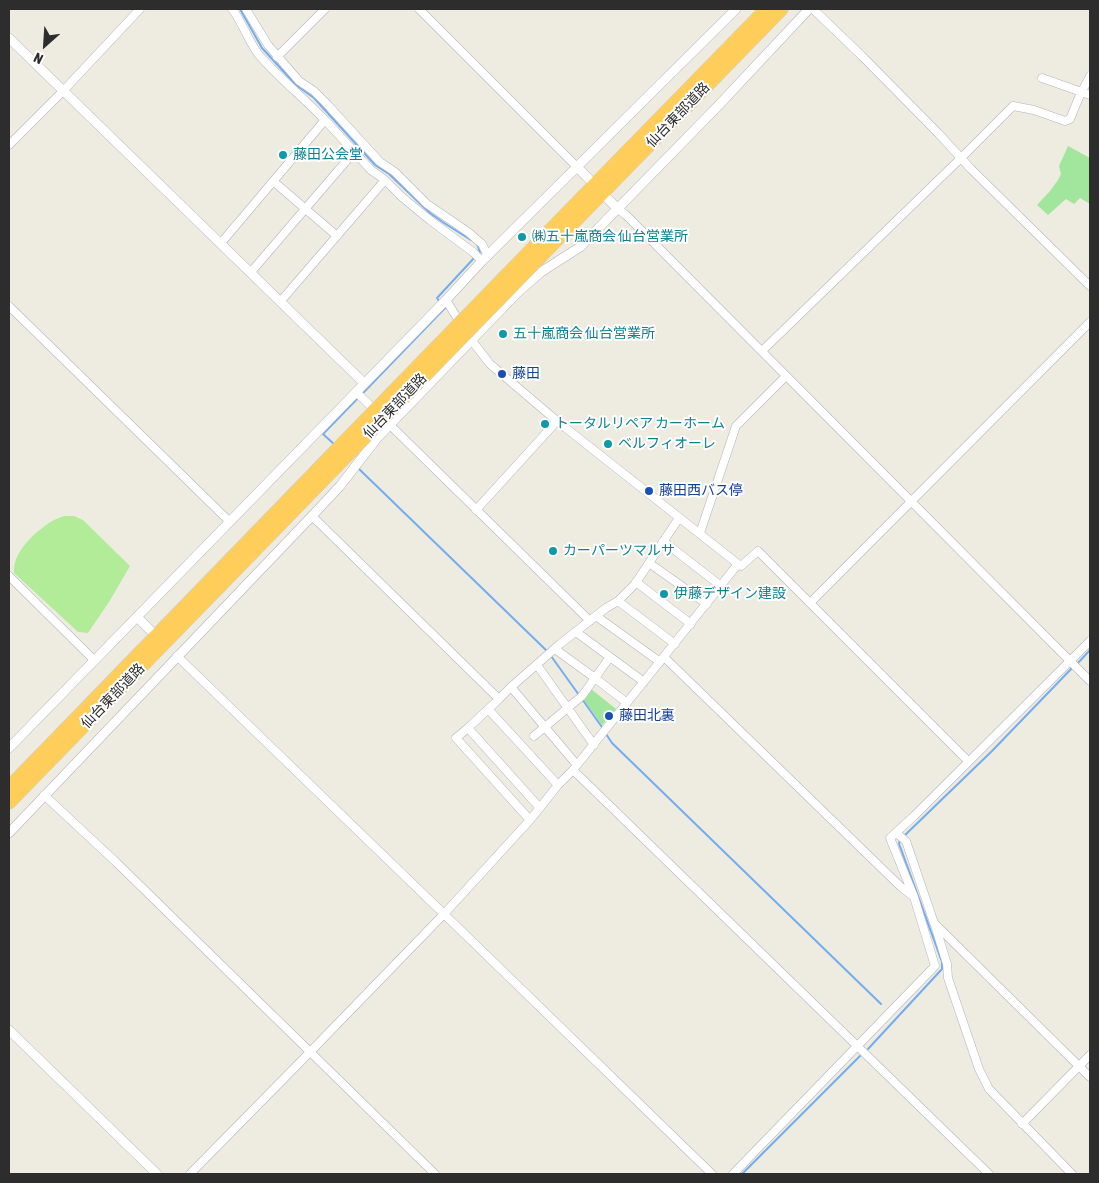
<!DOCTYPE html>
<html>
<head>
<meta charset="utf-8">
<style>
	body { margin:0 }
	#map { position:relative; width:1099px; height:1183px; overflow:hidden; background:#eeece0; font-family:"Asap Condensed",sans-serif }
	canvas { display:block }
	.frame { position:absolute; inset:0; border:10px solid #2d2d2d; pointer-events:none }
	.north { position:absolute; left:20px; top:20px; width:50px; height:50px; -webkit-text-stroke:4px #fff; paint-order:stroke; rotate:206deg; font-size:14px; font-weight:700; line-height:20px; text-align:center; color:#2d2d2d }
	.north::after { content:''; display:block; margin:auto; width:18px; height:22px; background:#2d2d2d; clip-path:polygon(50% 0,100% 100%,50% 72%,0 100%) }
</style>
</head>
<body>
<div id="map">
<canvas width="1099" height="1183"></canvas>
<div class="frame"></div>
<div class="north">N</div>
</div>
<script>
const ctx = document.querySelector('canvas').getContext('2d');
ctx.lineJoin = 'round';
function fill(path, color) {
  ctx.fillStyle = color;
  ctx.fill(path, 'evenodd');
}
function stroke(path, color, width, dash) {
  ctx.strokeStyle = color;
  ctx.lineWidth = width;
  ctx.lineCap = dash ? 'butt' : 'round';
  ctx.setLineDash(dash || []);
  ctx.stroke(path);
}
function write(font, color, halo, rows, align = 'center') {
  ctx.font = font + ' "Asap Condensed","Noto Sans JP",sans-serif';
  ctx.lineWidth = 4;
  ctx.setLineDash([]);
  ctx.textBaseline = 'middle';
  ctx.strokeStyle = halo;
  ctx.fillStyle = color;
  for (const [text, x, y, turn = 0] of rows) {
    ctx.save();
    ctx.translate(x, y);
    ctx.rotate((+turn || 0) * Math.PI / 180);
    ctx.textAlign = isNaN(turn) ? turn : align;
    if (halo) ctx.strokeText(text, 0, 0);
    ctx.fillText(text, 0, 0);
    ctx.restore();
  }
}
const green = new Path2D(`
	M1068,146l22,12v46l-10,-6 -6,6 -8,-5 -18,16 -11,-10 13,-14 8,-11 3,-6 -2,-8z
	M591,689l25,20 -14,16 -18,-25z`);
const pitch = new Path2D(`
	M64,516h10l9,4 47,46 -21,36 -21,31 -10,-1 -64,-59c-1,-20 17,-37 32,-48 5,-4 12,-7 18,-9z`);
const stream = new Path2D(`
	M240,9l22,39 34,37 18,13 61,67 14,9 41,39 14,10 27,17
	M477,244l3,8 -1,1
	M439,301l-2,-3 38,-41
	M363,393l82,-85
	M335,445l-12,-11 36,-37
	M358,468l190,184
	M551,656l28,39
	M1077,664l13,-14
	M582,699l22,31
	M606,734l6,9 269,261
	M903,837l89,-86 81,-84
	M868,1049l74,-80v-7l-41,-113 -2,-5 1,-4
	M742,1174l118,-118`);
const minor = new Path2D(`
	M232,9c11,14 16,32 27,46 21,24 45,43 66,65
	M246,9l22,36 31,36 15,10 12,12 54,59 15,10 32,32 41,28 14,12 6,12
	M419,9l158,158
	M813,9l49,47 77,78 32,35 119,117
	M277,57l48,-48
	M1042,78l48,17
	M9,145l54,-54 77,-82
	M273,181l64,55
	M618,209l8,6 464,466
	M221,243l104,-123 46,50 14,10 17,17 29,24 42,31 9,9
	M251,272l103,-120
	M446,300l15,24
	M280,302l105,-122
	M9,306l221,216
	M762,351l199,-193 52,-52 21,4 31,11 5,-2 10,-24 10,-19
	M356,392l20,19
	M386,421l204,200
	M476,510l81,-89
	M312,516l187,183 12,-12 66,78
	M700,533l36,-107 50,-50
	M663,541l58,45
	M649,563l58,41
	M738,564l3,2 17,-15 210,210
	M9,576l85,84
	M636,582l55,42
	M618,601l57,43
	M810,603l280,-281
	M596,616l64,46
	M576,632l68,50
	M555,649l40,29 32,25
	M177,656l267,258 268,260
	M664,657l237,230 13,10 21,69 -202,208
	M537,665l57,80
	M511,687l49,-43 46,-36 12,-7 17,-17 44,-66
	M499,699l-31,29 -12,10 74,82
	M488,709l70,76
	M468,728l72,80
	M534,736l48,-40 28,-39
	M573,770l416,404
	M44,795l73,68 318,311
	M896,833l10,8 28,82 156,154
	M914,897l-24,-59 24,-22 176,-175
	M935,925l12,39 1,14 31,91 10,20 83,85
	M1022,1124l68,-69
	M190,1174l120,-122 134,-138 86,-94 28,-35 15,-15 165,-206 -181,-143 -67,-57 -21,-27`);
const tertiary = new Path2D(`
	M9,38l355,345
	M577,167l12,12
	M608,199l10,10
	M137,617l13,13
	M9,748l437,-448 36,-39 254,-252
	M9,833l303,-317 28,-30 38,-49 139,-144 24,-21 39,-25 137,-140 92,-98
	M9,1030l148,144`);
const motorway = new Path2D(`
	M550,231l217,-222
	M558,238l223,-229
	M9,788l327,-337
	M9,802l334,-343`);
const motorwayBridge = new Path2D(`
	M336,451l214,-220
	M343,459l215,-221`);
const markers = [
	[283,155,5,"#0f9aa8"],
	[522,237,5,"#0f9aa8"],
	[503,334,5,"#0f9aa8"],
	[502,374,5,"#1a4fb4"],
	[545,424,5,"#0f9aa8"],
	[608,444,5,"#0f9aa8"],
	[649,491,5,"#1a4fb4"],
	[553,551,5,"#0f9aa8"],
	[664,594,5,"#0f9aa8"],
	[609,716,5,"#1a4fb4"]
];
const streetNames = [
	["仙台東部道路",678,115,-46],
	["仙台東部道路",395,406,-46],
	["仙台東部道路",113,696,-46]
];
const cultureNames = [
	["藤田公会堂",293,155],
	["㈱五十嵐商会 仙台営業所",532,237],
	["五十嵐商会 仙台営業所",513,334],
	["トータルリペア カーホーム",555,424],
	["ベルフィオーレ",618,444],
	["カーパーツマルサ",563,551],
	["伊藤デザイン建設",674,594]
];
const transitNames = [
	["藤田",512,374],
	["藤田西バス停",659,491],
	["藤田北裏",619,716]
];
fill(green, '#a2e59c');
fill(pitch, '#b2ec98');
stroke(stream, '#73adf0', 2);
stroke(minor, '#b4b3c0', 9);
stroke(tertiary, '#b4b3c0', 10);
stroke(motorway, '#cdcdcd', 15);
stroke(minor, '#fff', 8);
stroke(tertiary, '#fff', 9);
stroke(motorway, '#ffce5a', 14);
stroke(motorwayBridge, '#cdcdcd', 15, []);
stroke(motorwayBridge, '#ffce5a', 14);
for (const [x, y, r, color] of markers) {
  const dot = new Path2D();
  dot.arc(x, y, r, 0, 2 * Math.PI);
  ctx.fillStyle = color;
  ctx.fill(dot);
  stroke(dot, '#fff', 2);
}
write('14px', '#2d2d2d', '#fff', streetNames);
write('14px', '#0d838f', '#fff', cultureNames, 'left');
write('14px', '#164399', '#fff', transitNames, 'left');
</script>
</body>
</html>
